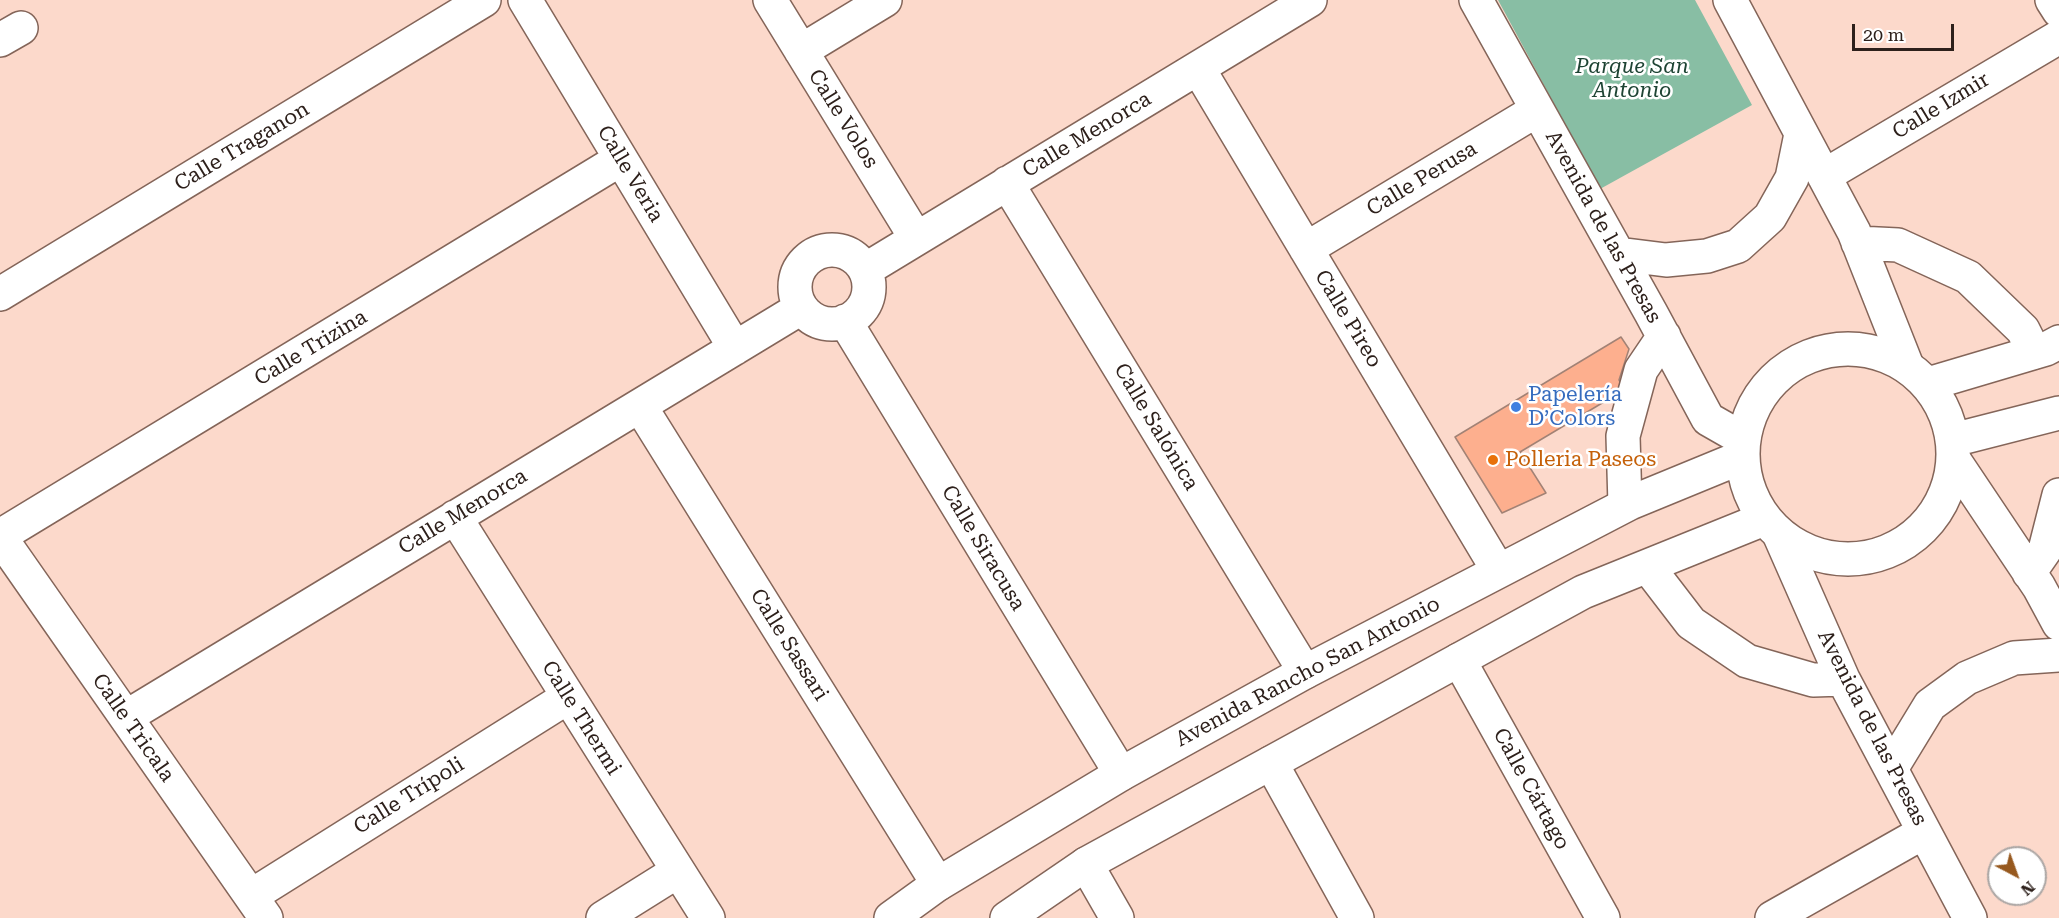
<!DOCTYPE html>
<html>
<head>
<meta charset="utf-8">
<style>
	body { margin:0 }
	#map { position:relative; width:2059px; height:918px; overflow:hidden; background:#fcd9cb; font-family:"Roboto Serif",serif }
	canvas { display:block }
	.north { position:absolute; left:1987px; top:846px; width:60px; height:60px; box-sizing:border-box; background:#fff; border:2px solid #aba6a4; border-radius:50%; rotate:139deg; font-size:16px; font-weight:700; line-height:24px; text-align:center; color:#2d201b }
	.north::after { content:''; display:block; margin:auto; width:21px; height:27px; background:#97591f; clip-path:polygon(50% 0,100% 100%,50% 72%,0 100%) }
	.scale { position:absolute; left:1852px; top:24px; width:102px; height:27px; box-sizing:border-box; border:3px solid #2d201b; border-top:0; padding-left:8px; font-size:18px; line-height:21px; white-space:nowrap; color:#2d201b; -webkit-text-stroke:4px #fff; paint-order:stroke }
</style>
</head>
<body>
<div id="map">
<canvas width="2059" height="918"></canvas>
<div class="north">N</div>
<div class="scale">20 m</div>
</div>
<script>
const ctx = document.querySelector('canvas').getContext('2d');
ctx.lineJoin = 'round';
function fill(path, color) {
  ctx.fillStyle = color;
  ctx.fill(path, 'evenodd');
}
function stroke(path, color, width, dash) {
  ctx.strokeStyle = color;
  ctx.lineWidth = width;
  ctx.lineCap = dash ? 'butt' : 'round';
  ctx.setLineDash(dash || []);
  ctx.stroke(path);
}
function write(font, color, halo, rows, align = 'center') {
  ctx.font = font + ' "Roboto Serif",serif';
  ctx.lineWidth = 5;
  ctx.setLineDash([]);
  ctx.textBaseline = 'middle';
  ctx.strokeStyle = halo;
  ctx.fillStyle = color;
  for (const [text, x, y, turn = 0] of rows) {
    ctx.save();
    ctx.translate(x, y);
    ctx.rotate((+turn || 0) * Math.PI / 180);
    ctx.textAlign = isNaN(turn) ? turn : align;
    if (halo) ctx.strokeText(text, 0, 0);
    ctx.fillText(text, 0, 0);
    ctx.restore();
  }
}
const green = new Path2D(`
	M1498,0h197l57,105 -152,84z`);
const building = new Path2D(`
	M1621,337l8,12 -10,31 5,10 -104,62 26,41 -44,20 -47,-76z`);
const street = new Path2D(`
	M525,0l210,348
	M770,0l146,238
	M1476,0l175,313 57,106 35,20
	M1730,0l124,232 53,134
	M2052,0l7,11
	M0,40l21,-12
	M801,51l84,-51
	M1198,68l300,502
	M1824,176l235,-139
	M1007,183l298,489
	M1858,243l40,2 70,32 55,53 11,22
	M1306,249l231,-139
	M795 287a37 37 0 1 1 74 0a37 37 0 1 1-74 0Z
	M1618,254l48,6 41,-4 31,-10 32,-29 22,-39 9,-44
	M865,270l445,-270
	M0,294l484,-294
	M845,321l276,453
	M640,406l298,478
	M1954,460l85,127 20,37
	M1625,505l-2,-69 18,-66 23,-34
	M455,517l253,401
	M0,536l621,-377
	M1780,536l63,143 127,239
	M0,537l266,381
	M1648,567l43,56 56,38 66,19 30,-1
	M2029,573l16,-23 14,-55
	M1459,660l144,258
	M126,717l675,-409
	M1271,763l86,155
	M1891,769l39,-64 37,-27 47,-20 45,-3
	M1086,864l31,54
	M251,896l317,-199
	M603,918l75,-47
	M1772,918l152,-86`);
const secondary = new Path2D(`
	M1743 454a105 105 0 1 1 210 0a105 105 0 1 1-210 0Z
	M1928,384l118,-35 13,-7
	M1953,440l106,-27
	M891,918l47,-34 183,-110 184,-102 325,-169 112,-46
	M1007,918l79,-54 497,-272 181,-73`);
const markers = [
	[1516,407,6,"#3f7fe0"],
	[1493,460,6,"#e8710a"]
];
const parkNames = [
	["Parque San",1632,67],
	["Antonio",1632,91]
];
const streetNames = [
	["Calle Izmir",1941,106,-31],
	["Calle Volos",843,119,58],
	["Calle Menorca",1087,135,-31],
	["Calle Traganon",242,147,-31],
	["Calle Veria",630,174,59],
	["Calle Perusa",1422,179,-31],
	["Avenida de las Presas",1603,227,61],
	["Calle Pireo",1348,319,59],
	["Calle Trizina",311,348,-31],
	["Calle Salónica",1156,427,59],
	["Calle Menorca",463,512,-31],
	["Calle Siracusa",983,548,59],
	["Calle Sassari",789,645,58],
	["Avenida Rancho San Antonio",1308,672,-28],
	["Calle Thermi",581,718,58],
	["Calle Tricala",133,728,55],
	["Avenida de las Presas",1872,728,63],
	["Calle Cártago",1531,789,61],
	["Calle Trípoli",409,796,-32]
];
const shopNames = [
	["Papelería",1528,395],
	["D’Colors",1528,419]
];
const foodNames = [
	["Polleria Paseos",1505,460]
];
fill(green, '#88bea4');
fill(building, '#fdaf8e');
stroke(building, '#a28275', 1.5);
stroke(street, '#846559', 36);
stroke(secondary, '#846559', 36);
stroke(street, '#fff', 33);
stroke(secondary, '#fff', 33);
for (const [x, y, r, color] of markers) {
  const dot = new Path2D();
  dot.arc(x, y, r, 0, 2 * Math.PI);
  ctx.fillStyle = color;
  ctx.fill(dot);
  stroke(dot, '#fff', 2);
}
write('italic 21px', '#1e4434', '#fff', parkNames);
write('21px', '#2d201b', '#fff', streetNames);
write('21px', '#366cbe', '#fff', shopNames, 'left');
write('21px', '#c56008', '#fff', foodNames, 'left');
</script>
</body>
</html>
